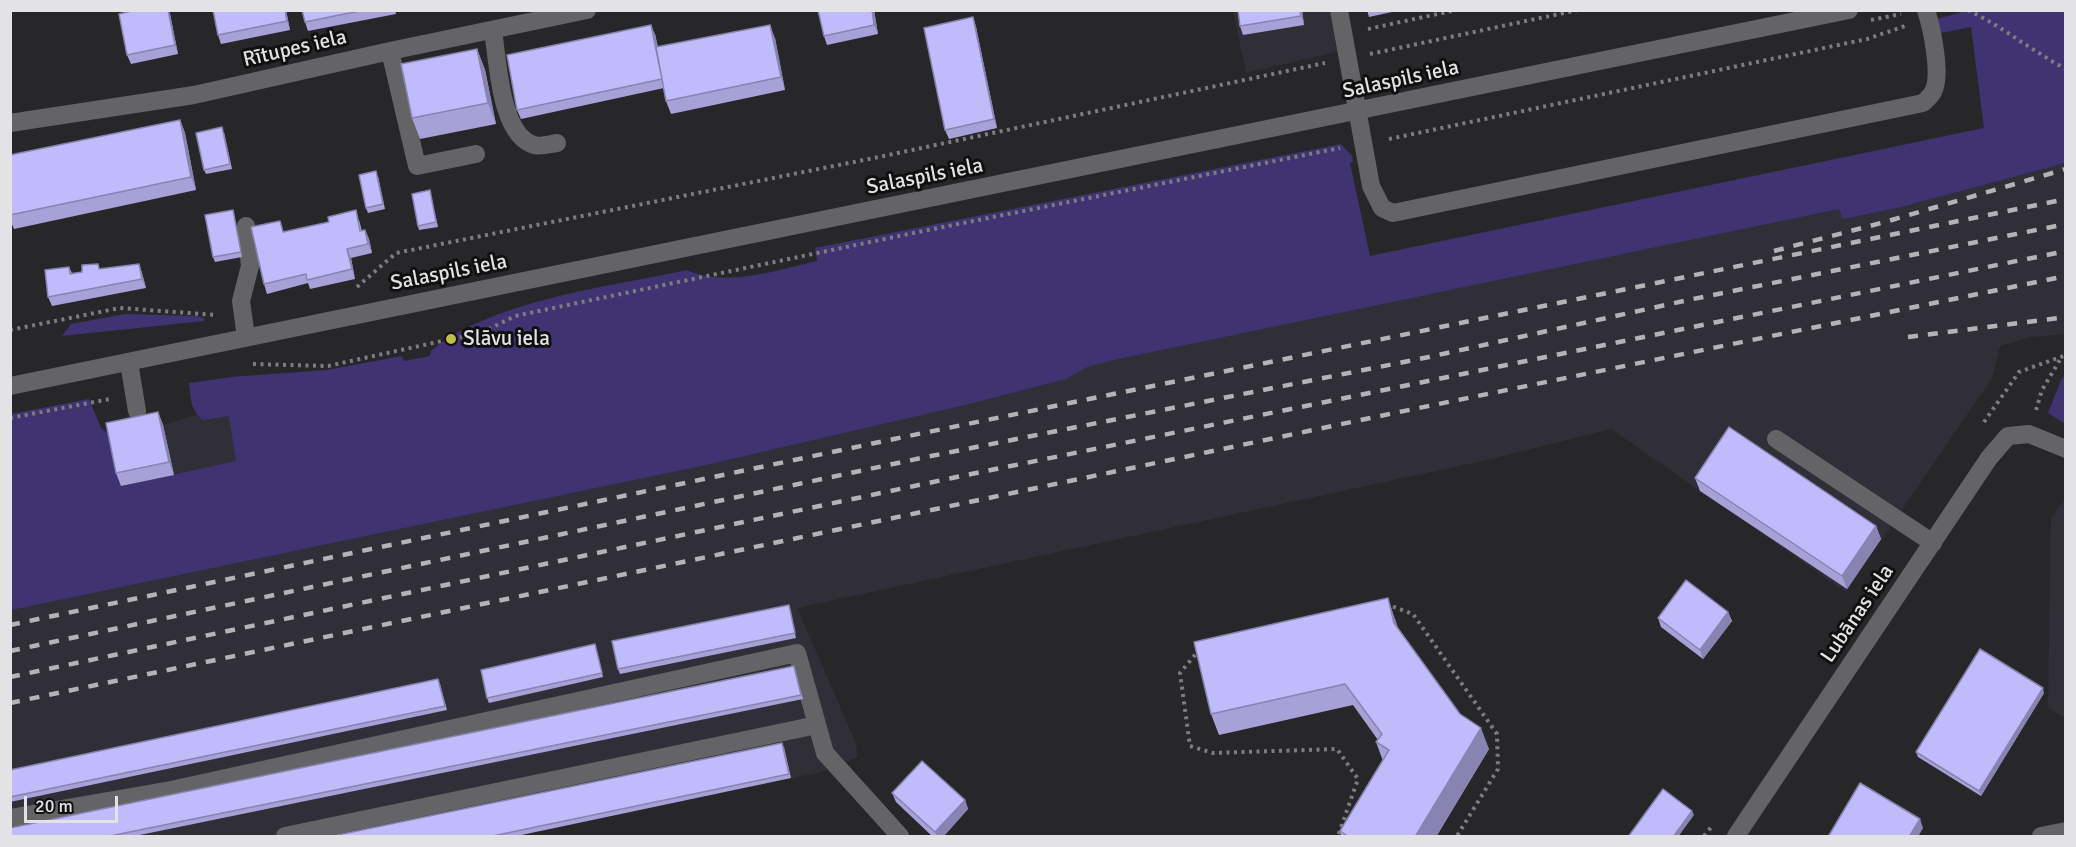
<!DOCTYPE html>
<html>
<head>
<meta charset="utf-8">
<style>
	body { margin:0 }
	#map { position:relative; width:2076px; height:847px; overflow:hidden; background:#27272a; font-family:Signika,sans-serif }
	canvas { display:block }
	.frame { position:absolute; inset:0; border:12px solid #e3e3e5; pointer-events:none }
	.scale { position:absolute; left:24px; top:796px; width:94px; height:27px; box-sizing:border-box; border:3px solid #e3e3e5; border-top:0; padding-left:8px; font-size:18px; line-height:21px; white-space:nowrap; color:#e3e3e5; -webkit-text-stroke:4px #101011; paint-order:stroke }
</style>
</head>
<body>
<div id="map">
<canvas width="2076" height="847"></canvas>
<div class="frame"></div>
<div class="scale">20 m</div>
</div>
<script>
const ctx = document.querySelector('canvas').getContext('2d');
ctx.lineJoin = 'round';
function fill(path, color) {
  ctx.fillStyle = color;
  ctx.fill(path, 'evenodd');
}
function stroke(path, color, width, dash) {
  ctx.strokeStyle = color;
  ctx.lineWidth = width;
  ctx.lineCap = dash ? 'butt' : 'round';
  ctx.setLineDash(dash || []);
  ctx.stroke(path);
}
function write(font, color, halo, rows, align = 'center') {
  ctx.font = font + ' Signika,sans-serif';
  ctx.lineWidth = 6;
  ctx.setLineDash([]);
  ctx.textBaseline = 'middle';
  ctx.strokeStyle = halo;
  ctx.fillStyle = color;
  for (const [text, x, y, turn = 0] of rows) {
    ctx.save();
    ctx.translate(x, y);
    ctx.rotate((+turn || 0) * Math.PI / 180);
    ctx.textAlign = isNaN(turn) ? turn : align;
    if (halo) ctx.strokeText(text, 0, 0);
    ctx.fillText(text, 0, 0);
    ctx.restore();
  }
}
const built = new Path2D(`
	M1233,11h99l8,40 -94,22z
	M2065,124v210l-34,3 -31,9 -8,32 -146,214 -235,-163 -133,33 -681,146 58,133 3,16 -36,15 -310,64h-501v-337l100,-63 52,-11 78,-24 1128,-145 615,-128z
	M2065,498v220l-17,-10 3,-190z`);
const green = new Path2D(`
	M1965,11h100v152l-164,44 -58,12 -4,-10 -721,150 -31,8 -21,12 -97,25 -268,62 -690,144v-196l78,-15 12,29 10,8 11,50 114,-25 -7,-45 -26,4c-13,-10 -12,-22 -14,-37l42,-6 95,-7 76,-14 2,5 26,-5 1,-5c62,-51 177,-64 256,-81 39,18 90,0 130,-9l-2,-13 526,-104 11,12 1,6 -3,1 20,93 614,-128 -13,-101 -30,6 -4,-14z
	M125,314l71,2 8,2v3l-142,15 9,-12z
	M2065,375v49l-17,-11 13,-33z`);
const path = new Path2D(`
	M1968,10c35,17 64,41 98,59
	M1871,20l30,-6
	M1368,29l88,-19
	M1370,54l208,-44
	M1389,139l478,-100 38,-13
	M357,287l39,-34 478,-95 451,-95
	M10,330l110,-22 97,7
	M253,364l75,2 155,-34 32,-16 413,-86 412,-82
	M2036,410l6,-20 19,-32
	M10,418l100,-19
	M1984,422l35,-50 47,-17
	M1386,604l27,10 84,120 1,35 -41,67
	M1200,649l-20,24 10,73 23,7 124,-4 21,30 -20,57
	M1704,836l8,-10`);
const minor = new Path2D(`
	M1339,10l32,176 11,22 11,5 530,-110c3,-3 8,-7 10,-11 9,-17 -1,-63 -7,-82
	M493,31c5,30 7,104 41,114 6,2 16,-1 23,-2
	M390,51l27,115 59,-12
	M10,123l184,-28 196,-44 197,-41
	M246,337l-5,-36 9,-35 -4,-40
	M129,362l8,49
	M10,386l1839,-376
	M1776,439l157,104
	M10,818l161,-28 626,-137 28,100 75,83
	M285,836l532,-111
	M1736,836l253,-378 19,-22 21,-2 37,15
	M2041,836l25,-5`);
const rail = new Path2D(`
	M1774,251l111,-29 181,-53
	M1908,337l158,-20
	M10,625l884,-186 1172,-240
	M10,651l916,-194 503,-100 264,-58 373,-75
	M10,677l942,-199 1114,-227
	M10,703l1389,-291 667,-136`);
const wall = new Path2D(`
	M286,10l4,20 -69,14 -3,-9z
	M302,10h93l1,4 -88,17 -3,-9z
	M874,10l4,24 -51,11 -3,-9z
	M1238,10h64l2,15 -61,10 -3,-9z
	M1367,10h34l-32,7z
	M170,14l8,40 -47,10 -4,-9z
	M973,17l3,10 21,101 -48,11 -4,-9z
	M655,34l3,13 117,-9 10,52 -114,24 -5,-13 -2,-13 -143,31 -4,-9z
	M477,49l8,21 11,54 -76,15 -8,-21z
	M180,120l5,13 11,57 -182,39 -4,-9v-65z
	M224,132l8,37 -26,5 -2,-4z
	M378,176l7,33 -17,4 -2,-5z
	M431,195l7,32 -19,3 -1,-4z
	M233,210l9,47 -27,5 -2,-5z
	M359,220l3,11 3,-1 4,9 3,14 -21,5 4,21 -45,10 -2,-6 -41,11 -3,-10 20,-52z
	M98,264l2,5 39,-5 3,9 4,15 -94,18 -4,-9 21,-30 3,6 10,-1z
	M158,412l5,13 11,50 -53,11 -5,-13z
	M1695,478l181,48 5,13 -34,50 -147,-98z
	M789,605l7,33 -176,36 -2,-5z
	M1728,612l4,9 -29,38 -42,-32 -3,-9z
	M1395,619l3,9 62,86 29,35 -53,88h-94l-2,-6 43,-70 -7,-19 2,-2 -25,-35 -134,30 -8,-21z
	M595,644l8,33 -114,26 -2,-5z
	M795,671l8,28 -673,138h-120z
	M440,684l7,26 -437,92v-32z
	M2044,693l-63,103 -63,-39 -2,-5z
	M784,747l7,31 -279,59h-184z
	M892,793l73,7 3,9 -25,28h-10l-37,-35z`);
const shadedWall = new Path2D(`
	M168,10h1l1,4 8,40 -3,-9z
	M285,10h1l4,20 -3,-9z
	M872,10h2l4,24 -4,-9z
	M1300,10h2l2,15 -3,-9z
	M973,17l3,10 21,101 -3,-9z
	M651,25l4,9 11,54 -3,-9z
	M770,25l5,13 10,52 -4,-13z
	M477,49l8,21 11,54 -8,-21z
	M180,120l5,13 11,57 -5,-13z
	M365,230l4,9 3,14 -4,-9z
	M347,249l4,9 4,21 -3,-10z
	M139,264l3,9 4,15 -4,-9z
	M158,412l5,13 11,50 -5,-13z
	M1876,526l5,13 -34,50 -5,-13z
	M1388,598l7,21 7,25 -8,-21z
	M1728,612l4,9 -29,38 -3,-9z
	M2043,688l1,5 -63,103 -2,-5z
	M1481,728l8,21 -53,88h-21z
	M965,800l3,9 -25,28h-6l-2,-5z
	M1692,811l2,4 -16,22h-5z
	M1920,819l3,9 -5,9h-9z`);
const building = new Path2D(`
	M136,10h32l7,35 -48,10 -8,-41z
	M213,10h72l2,11 -69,14z
	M302,10h62l-59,12z
	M818,10h54l2,15 -50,11z
	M1238,10h62l1,6 -61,10z
	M973,17l21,102 -49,11 -21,-102z
	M651,25l11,54 -145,31 -10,-55z
	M770,25l11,52 -115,24 -10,-54z
	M477,49l11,54 -76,15 -11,-54z
	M180,120l11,57 -181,38v-60z
	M222,127l8,37 -26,6 -8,-37z
	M376,171l7,33 -17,4 -7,-33z
	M430,190l6,32 -18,4 -6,-32z
	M233,210l8,42 -28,5 -8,-42z
	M356,210l4,21 5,-1 3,14 -21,5 5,20 -45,11 -1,-6 -42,10 -13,-57 29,-6 3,11 46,-10 -1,-5z
	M98,264l1,5 40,-5 3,15 -94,18 -3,-27 24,-3 1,7 12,-2v-7z
	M158,412l11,50 -53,11 -10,-50z
	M1729,427l147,99 -34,50 -147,-98z
	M1686,580l42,32 -28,38 -42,-32z
	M1388,598l6,25 66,91 21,14 -66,109h-66l-9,-6 49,-81 -13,-8 6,-8 -37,-50 -134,30 -17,-72z
	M789,605l6,28 -177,36 -6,-28z
	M595,644l7,29 -115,25 -6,-28z
	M1980,649l63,39 -64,103 -63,-39z
	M794,666l7,29 -696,142h-95v-9z
	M438,679l7,27 -435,91v-27z
	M782,743l7,31 -301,63h-160z
	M922,761l43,39 -30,32 -43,-39z
	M1860,783l60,36 -11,18h-81z
	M1663,789l29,22 -19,26h-45z`);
const markers = [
	[451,339,6,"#bebf42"]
];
const streetNames = [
	["Rītupes iela",295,49,-13],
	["Salaspils iela",1401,80,-12],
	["Salaspils iela",925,177,-11],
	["Salaspils iela",449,273,-11],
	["Lubānas iela",1858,614,-56]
];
const poiNames = [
	["Slāvu iela",463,339]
];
fill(built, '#302f38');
fill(green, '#3f3371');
stroke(path, '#7d7d7f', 4, [3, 4.5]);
stroke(minor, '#646467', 18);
stroke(rail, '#b3b3b5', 4.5, [10, 10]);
fill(wall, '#a7a1d8');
fill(shadedWall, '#8883b0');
fill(building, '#c2bbfb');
stroke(building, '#8883b0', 1.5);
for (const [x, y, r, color] of markers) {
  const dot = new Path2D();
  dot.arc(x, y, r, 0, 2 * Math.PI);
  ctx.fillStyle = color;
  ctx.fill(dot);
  stroke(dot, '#101011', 2);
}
write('21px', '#e3e3e5', '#101011', streetNames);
write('21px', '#e3e3e5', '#101011', poiNames, 'left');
</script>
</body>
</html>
